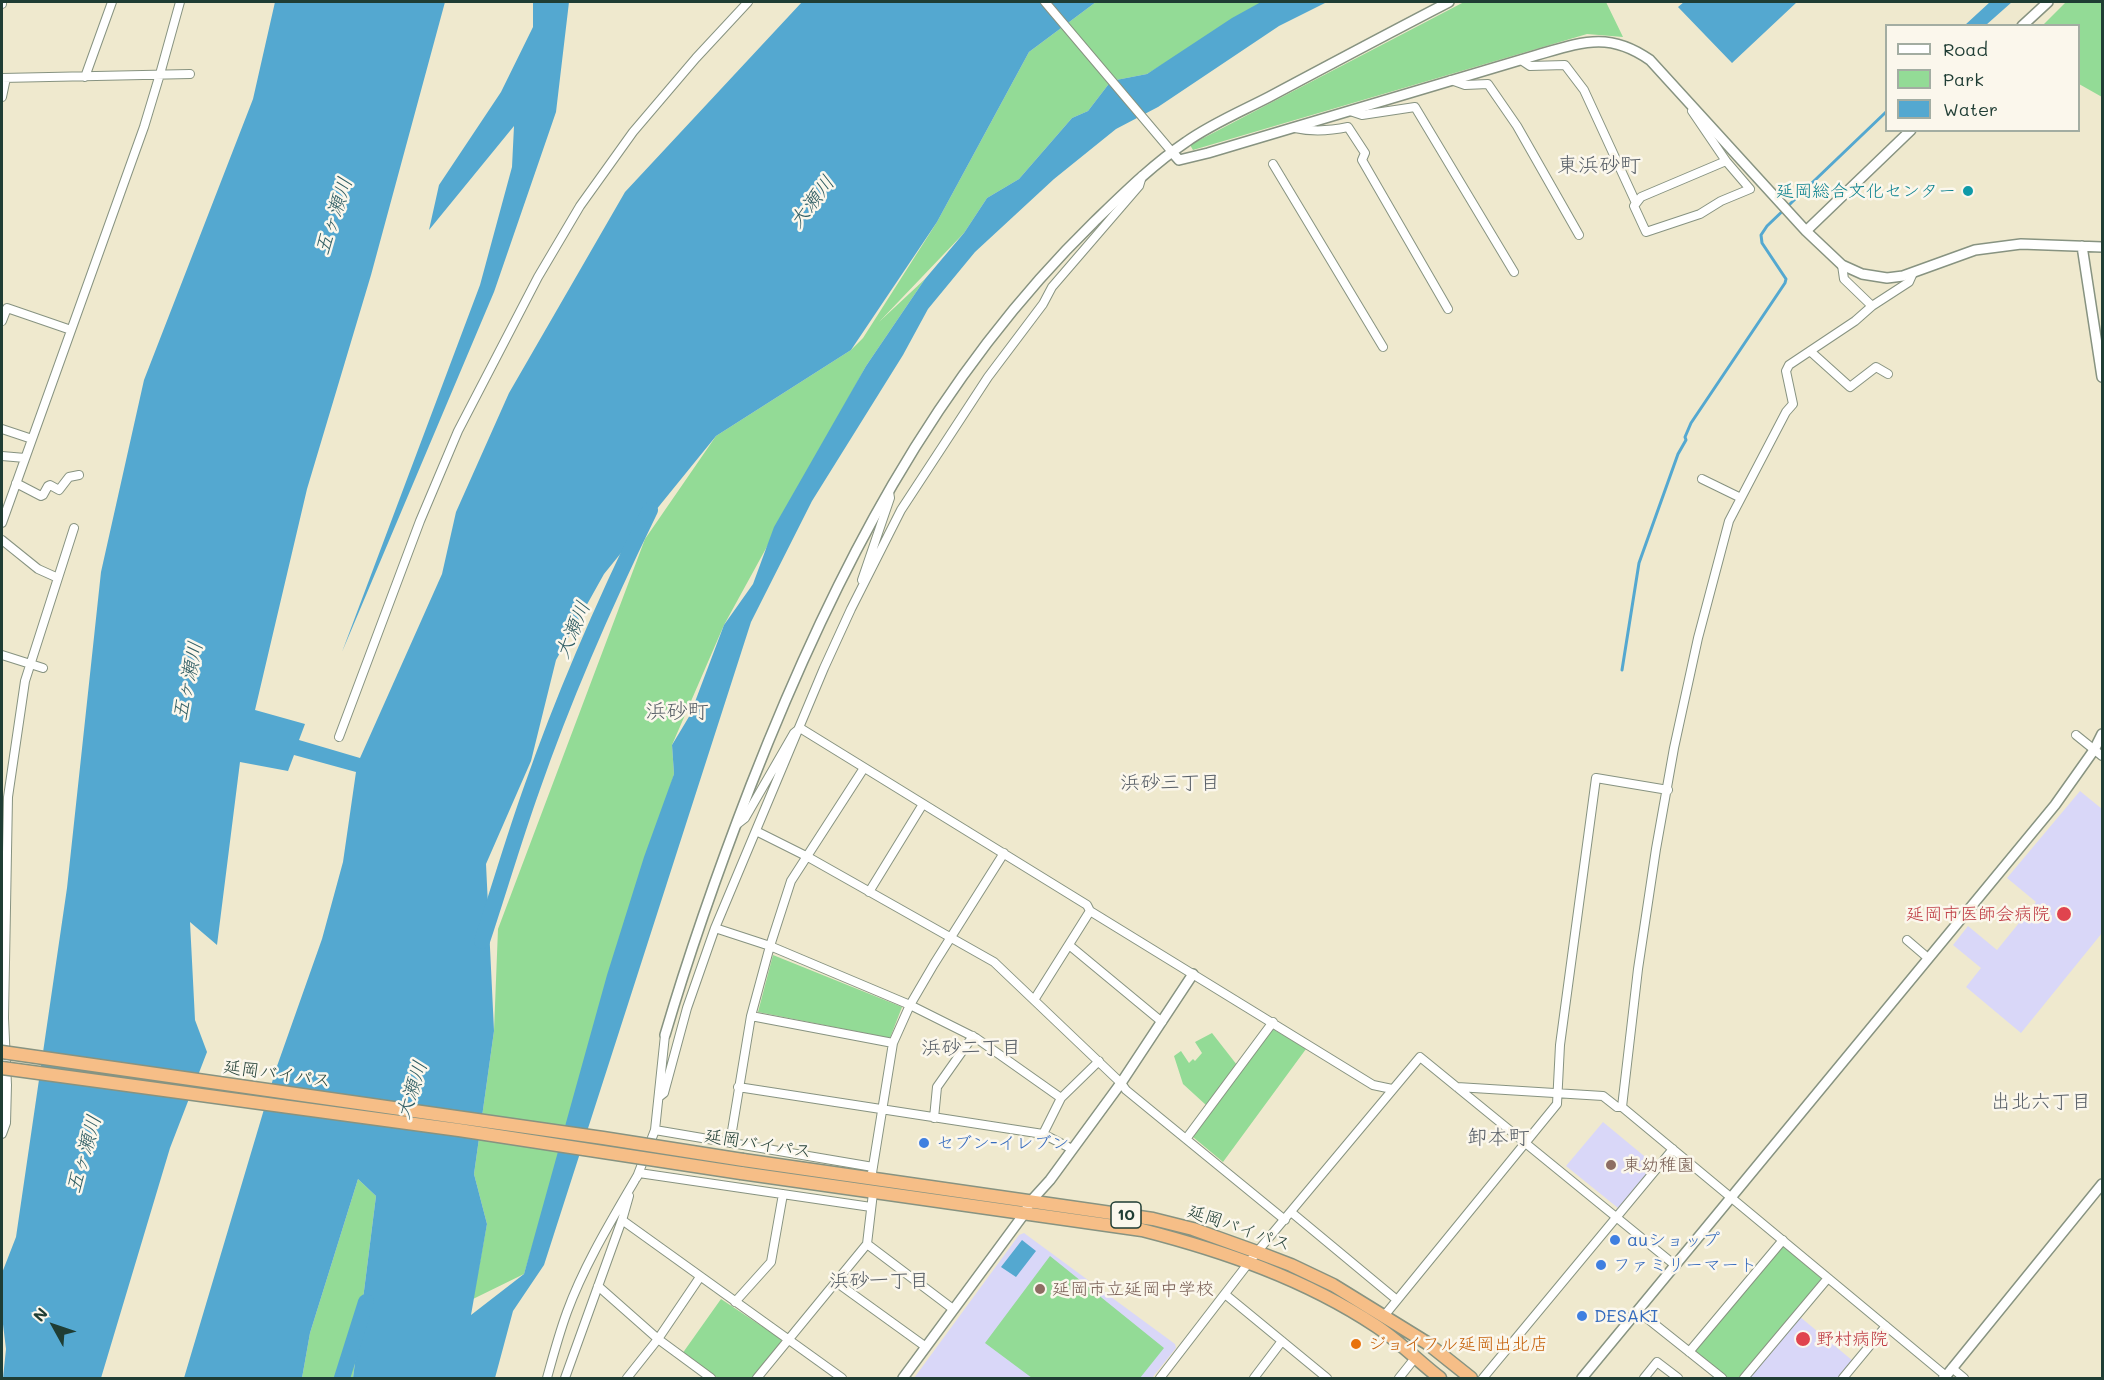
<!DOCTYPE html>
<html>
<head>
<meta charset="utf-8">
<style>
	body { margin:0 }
	#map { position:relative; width:2104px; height:1380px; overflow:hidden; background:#efe9ce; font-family:Mali,sans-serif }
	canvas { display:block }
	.frame { position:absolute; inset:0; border:3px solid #1f3d34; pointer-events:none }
	.legend { position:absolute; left:1885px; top:24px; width:195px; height:108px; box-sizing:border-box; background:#fbf7ec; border:2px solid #a3ada2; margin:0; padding:8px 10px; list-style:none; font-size:18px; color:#1f3d34 }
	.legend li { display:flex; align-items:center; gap:12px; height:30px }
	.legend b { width:30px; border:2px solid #a3ada2 }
	.north { position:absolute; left:24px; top:1296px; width:60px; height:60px; -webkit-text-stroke:4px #fbf7ec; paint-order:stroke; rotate:310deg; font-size:16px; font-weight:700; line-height:24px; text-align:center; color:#1f3d34 }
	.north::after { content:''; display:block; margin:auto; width:21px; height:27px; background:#1f3d34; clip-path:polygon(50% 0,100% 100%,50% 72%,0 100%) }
</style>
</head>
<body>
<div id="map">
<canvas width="2104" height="1380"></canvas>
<div class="frame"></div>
<ul class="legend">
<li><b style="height:8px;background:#fff"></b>Road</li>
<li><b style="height:16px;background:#93db96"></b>Park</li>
<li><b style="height:16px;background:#54a8d0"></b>Water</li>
</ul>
<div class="north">N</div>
</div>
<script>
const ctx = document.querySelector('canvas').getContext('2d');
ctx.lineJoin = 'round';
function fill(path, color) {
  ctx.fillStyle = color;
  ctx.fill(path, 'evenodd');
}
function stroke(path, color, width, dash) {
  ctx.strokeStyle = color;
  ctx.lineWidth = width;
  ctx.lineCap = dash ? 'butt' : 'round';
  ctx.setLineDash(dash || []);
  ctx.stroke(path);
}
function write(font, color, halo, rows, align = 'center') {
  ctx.font = font + ' Mali,"Klee One",sans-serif';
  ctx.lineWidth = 5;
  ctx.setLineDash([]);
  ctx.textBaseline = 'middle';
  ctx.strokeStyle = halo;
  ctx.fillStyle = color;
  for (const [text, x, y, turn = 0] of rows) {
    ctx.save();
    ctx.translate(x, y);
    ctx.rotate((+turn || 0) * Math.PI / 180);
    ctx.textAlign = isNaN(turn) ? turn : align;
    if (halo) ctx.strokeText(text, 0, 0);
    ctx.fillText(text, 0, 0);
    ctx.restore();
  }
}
const built = new Path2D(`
	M2080,791l22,18v124l-81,100 -55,-46 15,-19 -28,-23 15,-19 29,24 39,-48 -29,-24z
	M1603,1122l52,43 -37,43 -52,-42z
	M1024,1233l151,111 1,4 -24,30h-238l105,-143z
	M1799,1316l54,45 -14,17h-91z`);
const green = new Path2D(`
	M1096,2h170l-119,72 -36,7 -23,30 -16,7 -53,61 -32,19 -23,35 -85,89 46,-43 -59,87 -142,259 -52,120 2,29 -150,500 -51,25 14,-75 -13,-50 20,-143 4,-102 147,-390 71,-103 135,-86 12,-12 74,-116 92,-170z
	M1464,2h142l17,35 -36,-3 -394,116 -3,-5z
	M2066,2h36v95l-23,-13 -1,-58 -35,-1z
	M773,955l129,52 -12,31 -132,-26z
	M1273,1029l33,20 -83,113 -30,-25z
	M1212,1033l25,32 -31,40 -23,-21 -9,-28 7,-5 8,12 4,-4 2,2 7,-8 -7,-11z
	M358,1179l18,17 -23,182h-51l8,-45z
	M1782,1245l40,34 -84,99h-12l-34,-27z
	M1050,1256l114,92 -24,30h-108l-47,-35z
	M721,1299l60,40v4l-28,35h-35l-36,-24z`);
const water = new Path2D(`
	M275,2h170l-74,273 -64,214 -52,221 50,14 -6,16 61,18 82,-184 14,-62 53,-119 116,-201 177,-190h294l-67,50 -92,170 -86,128 -135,86 -112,138 -48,86 -25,101 -45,103 8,167 -20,143 13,50 -16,91 53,-41 83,-299 37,-118 30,-83 -2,-29 18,-30 34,-90 29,-41 21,-57 92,-161 59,-87 39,-46 23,-35 32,-19 53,-61 16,-7 23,-30 36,-7 85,-56 29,-16h66l-48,24 -121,81 -42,22 -62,50 -79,73 -47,57 -25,46 -91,146 -61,121 -207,643 -31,46 -18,67h-142l23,-182 -18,-17 -48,154 -8,45h-118l92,-309 46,-130 21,-77 13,-90 -62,-17 -6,16 -48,-9 -23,183 -27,-23 5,98 12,32 -37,96 -69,230h-98l3,-29 -4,-33v-43l14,-36 51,-349 34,-316 43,-192 109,-281z
	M533,2h36l-13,110 -62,180 -152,360 138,-367 32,-118 2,-41 -85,104 10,-45 62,-93 32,-65z
	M1684,2h113l-65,61 -54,-56z
	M1990,2h22l-26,23h-21z
	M1022,1240l14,11 -20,26 -15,-10z`);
const stream = new Path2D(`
	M1622,670l17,-107 39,-109 8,-14 -1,-3 6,-14 94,-140 1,-4 -24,-36 -1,-8 6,-9 119,-114`);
const river = new Path2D(`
	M482,941c17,-51 32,-103 50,-153 33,-95 74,-188 118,-278
	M342,1378l24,-76`);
const minor = new Path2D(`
	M1045,2l127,150
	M2,4v-2
	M1521,60l9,6 35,-1 19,25 52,113
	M85,77l27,-75
	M2,78l188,-4
	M1451,80l14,5 23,-1 29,42 62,109
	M2,97l4,-19
	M1350,111l12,4 53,-8 99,165
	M1692,111l34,50 -85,36 -7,9 12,26 54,-18 21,-13 29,-12 -24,-28
	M1295,128c18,4 34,3 53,-1l17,26 -3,7 86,149
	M1273,164l110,183
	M1842,265l2,14 28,27
	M1913,273l-4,9 -37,24 -17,15 -66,44 -3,6 7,33 -7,8 -57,109 -31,117 -24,110 -18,101 -18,120 -16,138 324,269 -3,2
	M2,321l5,-13 64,22
	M1810,351l40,36 26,-20 12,7
	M2,429l30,10
	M2,456l23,2
	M1702,479l39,19
	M16,483l25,13 2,-1 5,-9 2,-1 9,5 10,-13 10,-2
	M2,523l142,-396 16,-53 20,-72
	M2,540l36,29 20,9
	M862,580l28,-82 -1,-6
	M2,655l41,13
	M2076,735l26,21
	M339,737l81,-216 38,-90 80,-154 42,-71 53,-74 63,-74 52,-56
	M736,825l9,-7 49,-85 6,-5 287,177 3,6 283,174 19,4
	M756,831l52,26 186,105 127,121 5,7 159,130
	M869,892l54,-88
	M715,928l55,18 140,59 66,33 85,60
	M1907,940l21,18
	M1069,945l93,77
	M1034,1000l56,-89
	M751,1016l142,27
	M738,1087l305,47 29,15
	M1457,1087l146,9 14,11h5
	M659,1097l5,-4 23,-85 28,-80 109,-260 27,-59 50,-99 87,-133 55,-73 9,-17 87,-101 3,-10
	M934,1118l3,-31 36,-51
	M655,1130l218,37
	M2,1134l4,-11 1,-38 -3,-67 4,-221 17,-116 49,-153
	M1043,1134l18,-36 38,-37
	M1186,1139l87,-117
	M730,1143l21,-127 19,-70 21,-65 73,-113
	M637,1177l18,-47 10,-95
	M871,1179l22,-136 17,-38 24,-41 70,-111
	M1291,1212l106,88
	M622,1220l220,158
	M867,1244l86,65
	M836,1282l90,65
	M598,1286l60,53 53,39
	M1226,1295l101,83
	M735,1302l36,-40 12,-68
	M1638,1311l84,67
	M1384,1316l173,-212 3,-59 36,-267 72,12
	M1689,1352l94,-112
	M1952,1368l12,10
	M547,1378c6,-22 12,-44 20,-66 18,-49 46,-94 72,-139l232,34
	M565,1378l58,-161 6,-21
	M627,1378l31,-39 42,-62
	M757,1378l110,-134 6,-51
	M1160,1378l97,-126 163,-195 256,209
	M1254,1378l28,-37
	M1399,1378l16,-20
	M1483,1378l190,-229
	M1644,1378l13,-16 21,16
	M1744,1378l84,-100
	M1843,1378l43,-52`);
const tertiary = new Path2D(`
	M2022,26l26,-24
	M1172,152l7,8 29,-7 329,-98c45,-13 72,-24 113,5l156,171 36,34 20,9 25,4 16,-2 72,-26 46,-6 81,3
	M1806,231l105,-101
	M2082,246l20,131
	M665,1035c25,-85 54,-167 86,-250 81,-207 182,-406 343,-563 29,-28 58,-57 92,-80 25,-18 56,-31 83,-45 60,-32 120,-64 180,-95
	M1946,1376l156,-192
	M903,1378l121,-164 6,-12 20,-22 71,-97 72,-109
	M1582,1378l473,-573 39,-55 8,-16`);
const trunk = new Path2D(`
	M743,1160l410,59 40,10 64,23 34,13 42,20 94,58 44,35
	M741,1173l401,57c82,21 163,49 234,96 23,15 43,36 64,52`);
const trunkBridge = new Path2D(`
	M2,1052l601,86 140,22
	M2,1068l457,62 282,43`);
const markers = [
	[1968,191,6,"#0f9aa8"],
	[2064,914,8,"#e0444e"],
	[924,1143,6,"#3f7fe0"],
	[1611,1165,6,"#8d6e63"],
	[1615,1240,6,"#3f7fe0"],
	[1601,1265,6,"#3f7fe0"],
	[1040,1289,6,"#8d6e63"],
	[1582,1316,6,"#3f7fe0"],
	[1803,1339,8,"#e0444e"],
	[1356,1344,6,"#e8710a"]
];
const shields = [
	[1126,1215,30]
];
const shieldNames = [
	["10",1126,1215]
];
const cultureNames = [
	["延岡総合文化センター",1956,191]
];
const healthNames = [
	["延岡市医師会病院",2050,914],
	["野村病院",1816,1339,"left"]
];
const streetNames = [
	["延岡バイパス",277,1074,8],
	["延岡バイパス",758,1144,9],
	["延岡バイパス",1239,1228,19]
];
const shopNames = [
	["セブン-イレブン",936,1143],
	["auショップ",1627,1240],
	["ファミリーマート",1613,1265],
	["DESAKI",1594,1316]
];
const educationNames = [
	["東幼稚園",1623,1165],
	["延岡市立延岡中学校",1052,1289]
];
const foodNames = [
	["ジョイフル延岡出北店",1368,1344]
];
const waterNames = [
	["大瀬川",812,202,-52],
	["五ヶ瀬川",334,216,-72],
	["大瀬川",573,630,-67],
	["五ヶ瀬川",188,681,-78],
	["大瀬川",412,1090,-72],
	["五ヶ瀬川",84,1154,-74]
];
const neighbourhoodNames = [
	["浜砂三丁目",1170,783],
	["浜砂二丁目",971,1048],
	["出北六丁目",2041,1102],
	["浜砂一丁目",879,1281]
];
const quarterNames = [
	["東浜砂町",1599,166],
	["浜砂町",677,712],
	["卸本町",1498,1138]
];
fill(built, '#d9d7f8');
fill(green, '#93db96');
fill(water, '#54a8d0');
stroke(stream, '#54a8d0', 3);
stroke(river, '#54a8d0', 16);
stroke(minor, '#879381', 10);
stroke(tertiary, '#879381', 12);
stroke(trunk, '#879381', 15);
stroke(minor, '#fff', 8);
stroke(tertiary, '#fff', 9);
stroke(trunk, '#f6be87', 12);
stroke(trunkBridge, '#879381', 15, []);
stroke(trunkBridge, '#f6be87', 12);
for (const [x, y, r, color] of markers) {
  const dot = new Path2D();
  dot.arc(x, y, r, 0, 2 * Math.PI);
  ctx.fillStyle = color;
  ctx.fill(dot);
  stroke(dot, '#fbf7ec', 2);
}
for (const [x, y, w] of shields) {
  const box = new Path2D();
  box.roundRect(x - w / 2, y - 13, w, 26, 4.5);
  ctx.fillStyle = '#fbf7ec';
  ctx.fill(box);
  stroke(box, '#1f3d34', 1.5);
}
write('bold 16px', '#1f3d34', null, shieldNames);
write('18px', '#0d838f', '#fbf7ec', cultureNames, 'right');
write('18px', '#be3a42', '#fbf7ec', healthNames, 'right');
write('18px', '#1f3d34', '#fbf7ec', streetNames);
write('18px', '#366cbe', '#fbf7ec', shopNames, 'left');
write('18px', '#785e54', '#fbf7ec', educationNames, 'left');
write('18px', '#c56008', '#fbf7ec', foodNames, 'left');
write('italic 20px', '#2f5d63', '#fbf7ec', waterNames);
write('20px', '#596068', '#fbf7ec', neighbourhoodNames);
write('21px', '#596068', '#fbf7ec', quarterNames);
</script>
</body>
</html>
